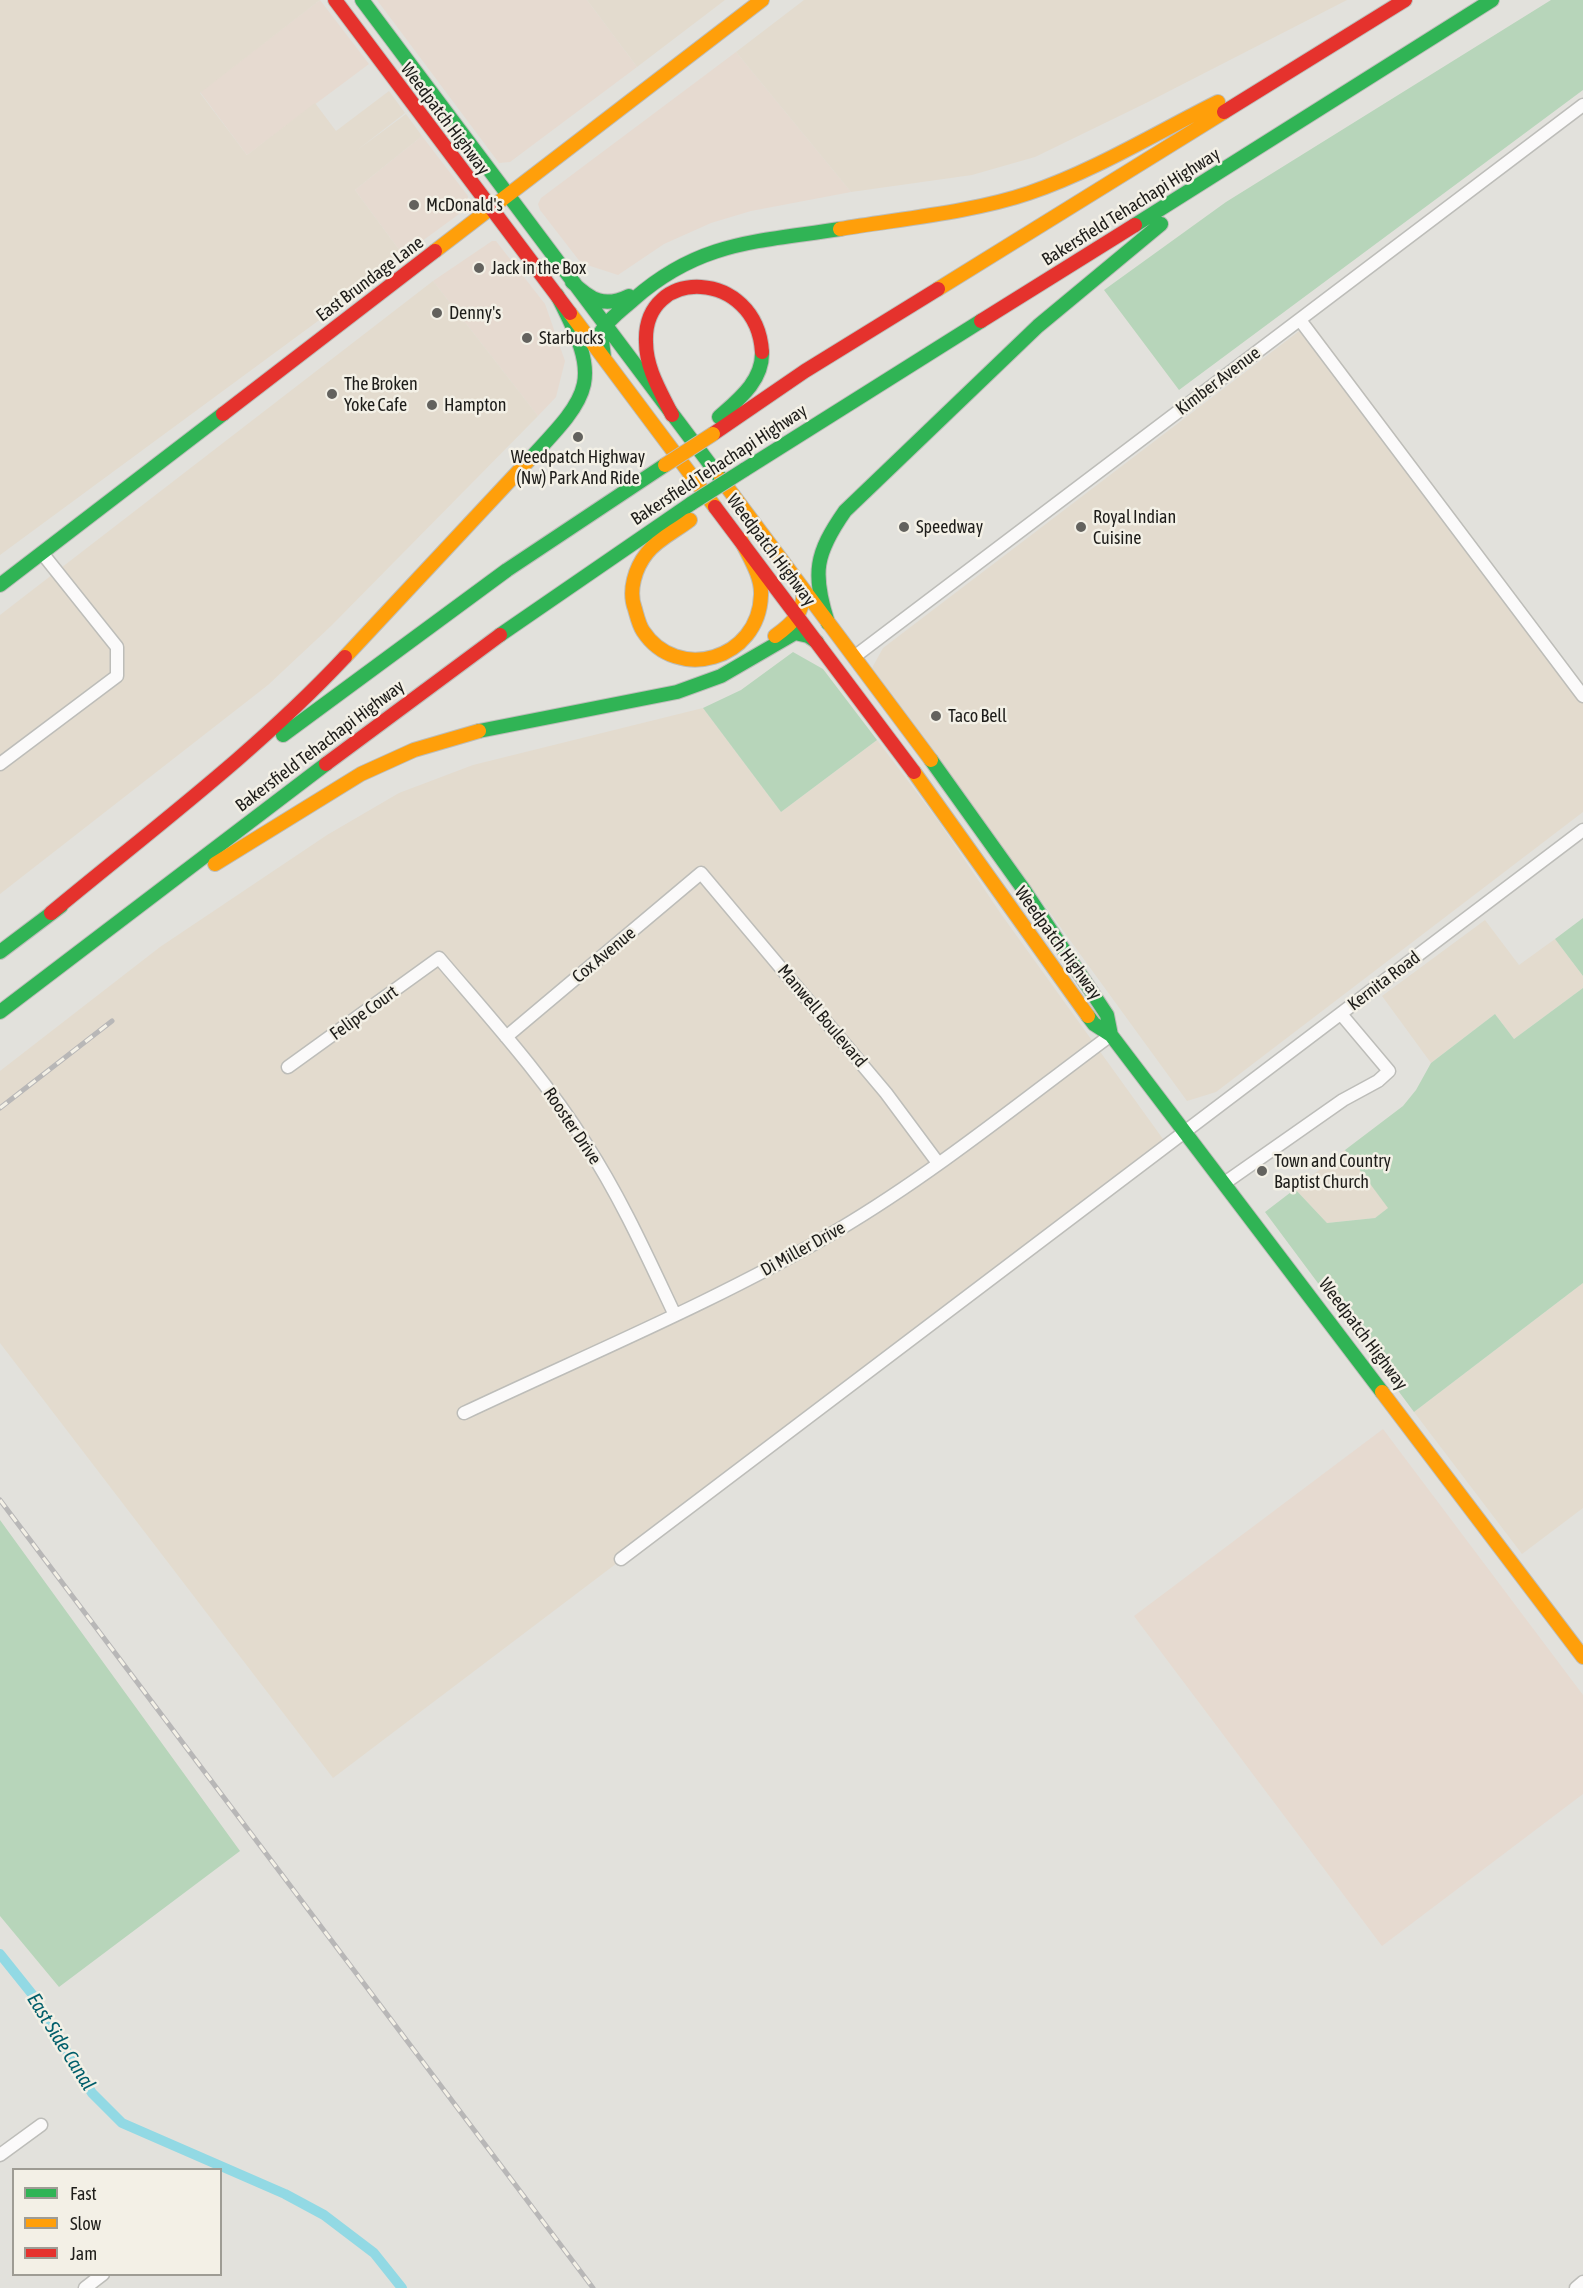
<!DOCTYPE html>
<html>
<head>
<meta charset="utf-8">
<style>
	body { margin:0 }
	#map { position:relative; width:1583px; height:2288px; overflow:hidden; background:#e2e1dc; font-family:"Asap Condensed",sans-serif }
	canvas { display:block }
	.legend { position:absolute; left:12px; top:2168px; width:210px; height:108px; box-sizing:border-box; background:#f3f0e6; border:2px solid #9e9c94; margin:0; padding:8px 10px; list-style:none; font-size:18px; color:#1e1d1a }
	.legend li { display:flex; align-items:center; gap:12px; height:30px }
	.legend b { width:30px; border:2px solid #9e9c94 }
</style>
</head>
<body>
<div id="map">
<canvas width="1583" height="2288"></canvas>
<ul class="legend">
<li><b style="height:8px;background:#30b455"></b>Fast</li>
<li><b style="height:8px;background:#ff9f0a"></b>Slow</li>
<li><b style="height:8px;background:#e5322d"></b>Jam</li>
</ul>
</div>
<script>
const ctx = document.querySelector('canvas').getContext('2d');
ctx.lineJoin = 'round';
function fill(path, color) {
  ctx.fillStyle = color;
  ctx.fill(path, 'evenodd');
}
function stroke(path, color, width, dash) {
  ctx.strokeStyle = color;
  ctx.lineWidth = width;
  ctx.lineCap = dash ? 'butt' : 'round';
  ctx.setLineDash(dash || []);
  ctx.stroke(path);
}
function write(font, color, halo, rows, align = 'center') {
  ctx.font = font + ' "Asap Condensed",sans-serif';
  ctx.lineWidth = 5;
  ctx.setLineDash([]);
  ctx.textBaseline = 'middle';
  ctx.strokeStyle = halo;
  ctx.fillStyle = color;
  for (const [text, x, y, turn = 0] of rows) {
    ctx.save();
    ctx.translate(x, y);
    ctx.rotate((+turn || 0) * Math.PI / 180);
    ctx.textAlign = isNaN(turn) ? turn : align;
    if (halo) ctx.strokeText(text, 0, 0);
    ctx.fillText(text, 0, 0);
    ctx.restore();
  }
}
const commercial = new Path2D(`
	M320,0l49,64 -122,91 -47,-63z
	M377,0h210l50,67 -127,95 -11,1z
	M736,52l115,140 -100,19 -40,12 -47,21 -46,31 -37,-12 -41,-53 -2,-6 3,-6z
	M422,136l46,60 -2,13 -63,46 -48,-65z
	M492,241h4l49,63 20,57 -9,36 -18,19 -105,-135z
	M1383,1429l200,266v99l-201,152 -248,-330z`);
const industrial = new Path2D(`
	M0,0h320l-120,93 47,62 68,-52 21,28 53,-40 16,22 -49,38 50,-37 16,22 -67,54 48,65 -47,36 -3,-4 3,6 -356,262z
	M587,0h138l-88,67z
	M804,0h543l-201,103 -111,54 -63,18 -121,17 -115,-140z
	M433,281l105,135 -207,210 -63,59 -268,209v-279z
	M1311,322l272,362v128l-367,280 -29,9 -315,-433 11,-20z
	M703,708l78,104 96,-72 62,82 62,92 167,232 -835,632 -333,-435v-272l160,-124 167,-112 72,-42 74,-28z
	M1485,920l34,45 36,-26 28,37v12l-69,51 -19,-25 -64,49 -49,-67z
	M1345,1150l44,58 -14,10 -48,5 -32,-34z
	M1583,1283v225l-61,46 -108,-142z`);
const green = new Path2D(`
	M1551,0h32v90l-404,300 -75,-100 122,-88z
	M793,652l30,17 54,71 -96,72 -78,-104 38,-18z
	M1583,918v58l-28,-37z
	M1583,988v295l-169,129 -149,-200 30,-23 32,34 48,-5 13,-10 -43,-58 58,-44 13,-16 15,-27 64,-49 19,25z
	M0,1520l240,331 -181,136 -59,-71z`);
const canal = new Path2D(`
	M0,1954l32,40 60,99 30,30 163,71 39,21 50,38 28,35`);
const street = new Path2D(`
	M1300,320l283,376
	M854,657l729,-552
	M0,764l117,-88v-29l-75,-94
	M506,1037l195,-164 185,220 52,70
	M288,1067l151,-109c51,60 105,119 147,186 35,54 61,112 88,169
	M1226,1182l117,-82 35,-19 11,-10 -48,-57
	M464,1413c125,-59 255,-113 374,-183 96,-57 184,-129 273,-195
	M621,1559l962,-729
	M0,2155l41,-30
	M85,2288l18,-14
	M1576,2288l7,-6`);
const fast = new Path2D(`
	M362,0l359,479
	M1135,225l357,-225
	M572,282c19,18 32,26 57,14
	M604,357l-3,-25c8,-14 21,-22 33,-33 66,-58 123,-57 206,-70
	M719,417c19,-17 44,-36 43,-65
	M529,460c64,-68 73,-79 28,-165
	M744,470l237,-149
	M0,585l223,-171
	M828,623c-16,-50 -13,-69 17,-112l193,-185 123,-102
	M500,635l192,-132
	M479,731l198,-39 44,-16 74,-43 13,3 9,6
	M283,735l224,-165 158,-105
	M931,760l93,130 83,125 4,20
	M0,952l61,-46
	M0,1012l326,-248
	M1088,1016l6,8 17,11 271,357`);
const slow = new Path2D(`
	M840,229c59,-10 134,-17 189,-36 65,-22 127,-60 189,-91
	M435,251l327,-251
	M938,289l286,-177
	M570,313l145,194
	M721,479l210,281
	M690,520c-14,11 -32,19 -43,33 -12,15 -19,38 -12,56 2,7 4,16 8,22 34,52 116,29 118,-36 1,-19 -12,-38 -20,-55
	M775,636c18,-13 30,-24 28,-47
	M345,657l184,-197
	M914,772l174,244
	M215,864l146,-90 53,-24 65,-19
	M1382,1392l201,265`);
const jam = new Path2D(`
	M335,0l235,313
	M1224,112l181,-112
	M981,321l154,-96
	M223,414l212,-163
	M672,415c-11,-23 -26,-46 -26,-73 -3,-77 111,-73 116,10
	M713,434l92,-63 133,-82
	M715,507l199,265
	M326,764l174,-129
	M51,913c100,-83 206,-162 294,-256`);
const rail = new Path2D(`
	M0,1108l112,-87
	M0,1500l593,788`);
const fastBridge = new Path2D(`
	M692,503l52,-33`);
const slowBridge = new Path2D(`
	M665,465l48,-31`);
const markers = [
	[414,205,6,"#63625e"],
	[479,268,6,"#63625e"],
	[437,313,6,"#63625e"],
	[527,338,6,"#63625e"],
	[332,394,6,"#63625e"],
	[432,405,6,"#63625e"],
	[578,437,6,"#63625e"],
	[904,527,6,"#63625e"],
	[1081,527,6,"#63625e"],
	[936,716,6,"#63625e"],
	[1262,1171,6,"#63625e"]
];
const streetNames = [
	["Weedpatch Highway",445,119,53],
	["Bakersfield Tehachapi Highway",1131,207,-32],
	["East Brundage Lane",370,279,-37],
	["Kimber Avenue",1218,381,-37],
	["Bakersfield Tehachapi Highway",719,465,-33],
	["Weedpatch Highway",771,550,53],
	["Bakersfield Tehachapi Highway",320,746,-37],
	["Weedpatch Highway",1058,943,54],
	["Cox Avenue",604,955,-40],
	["Kernita Road",1384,981,-37],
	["Felipe Court",364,1013,-36],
	["Manwell Boulevard",822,1016,50],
	["Rooster Drive",572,1126,56],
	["Di Miller Drive",803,1249,-29],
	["Weedpatch Highway",1363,1334,53]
];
const poiNames = [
	["McDonald's",426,205],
	["Jack in the Box",491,268],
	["Denny's",449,313],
	["Starbucks",539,338],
	["The Broken",344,384],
	["Yoke Cafe",344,405],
	["Hampton",444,405],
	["Weedpatch Highway",578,457,"center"],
	["(Nw) Park And Ride",578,478,"center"],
	["Royal Indian",1093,517],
	["Cuisine",1093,538],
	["Speedway",916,527],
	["Taco Bell",948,716],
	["Town and Country",1274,1161],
	["Baptist Church",1274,1182]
];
const waterNames = [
	["East Side Canal",61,2042,58]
];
fill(commercial, '#e6dad0');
fill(industrial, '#e3dbce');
fill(green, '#b7d5ba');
stroke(canal, '#92d9e4', 10);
stroke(street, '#bdbdb9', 15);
stroke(fast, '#bdbdb9', 16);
stroke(slow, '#bdbdb9', 16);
stroke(jam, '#bdbdb9', 16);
stroke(street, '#fbfafa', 12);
stroke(fast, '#30b455', 14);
stroke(slow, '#ff9f0a', 14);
stroke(jam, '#e5322d', 14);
stroke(rail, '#b8b7b7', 5);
stroke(rail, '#f3f0e6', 3, [9]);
stroke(fastBridge, '#bdbdb9', 16, []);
stroke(slowBridge, '#bdbdb9', 16, []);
stroke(fastBridge, '#30b455', 14);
stroke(slowBridge, '#ff9f0a', 14);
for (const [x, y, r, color] of markers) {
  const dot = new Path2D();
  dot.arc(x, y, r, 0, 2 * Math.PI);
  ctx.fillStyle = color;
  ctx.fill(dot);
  stroke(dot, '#f3f0e6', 2);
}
write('18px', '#1e1d1a', '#f3f0e6', streetNames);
write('18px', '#1e1d1a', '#f3f0e6', poiNames, 'left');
write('italic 20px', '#005e6a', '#f3f0e6', waterNames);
</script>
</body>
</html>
